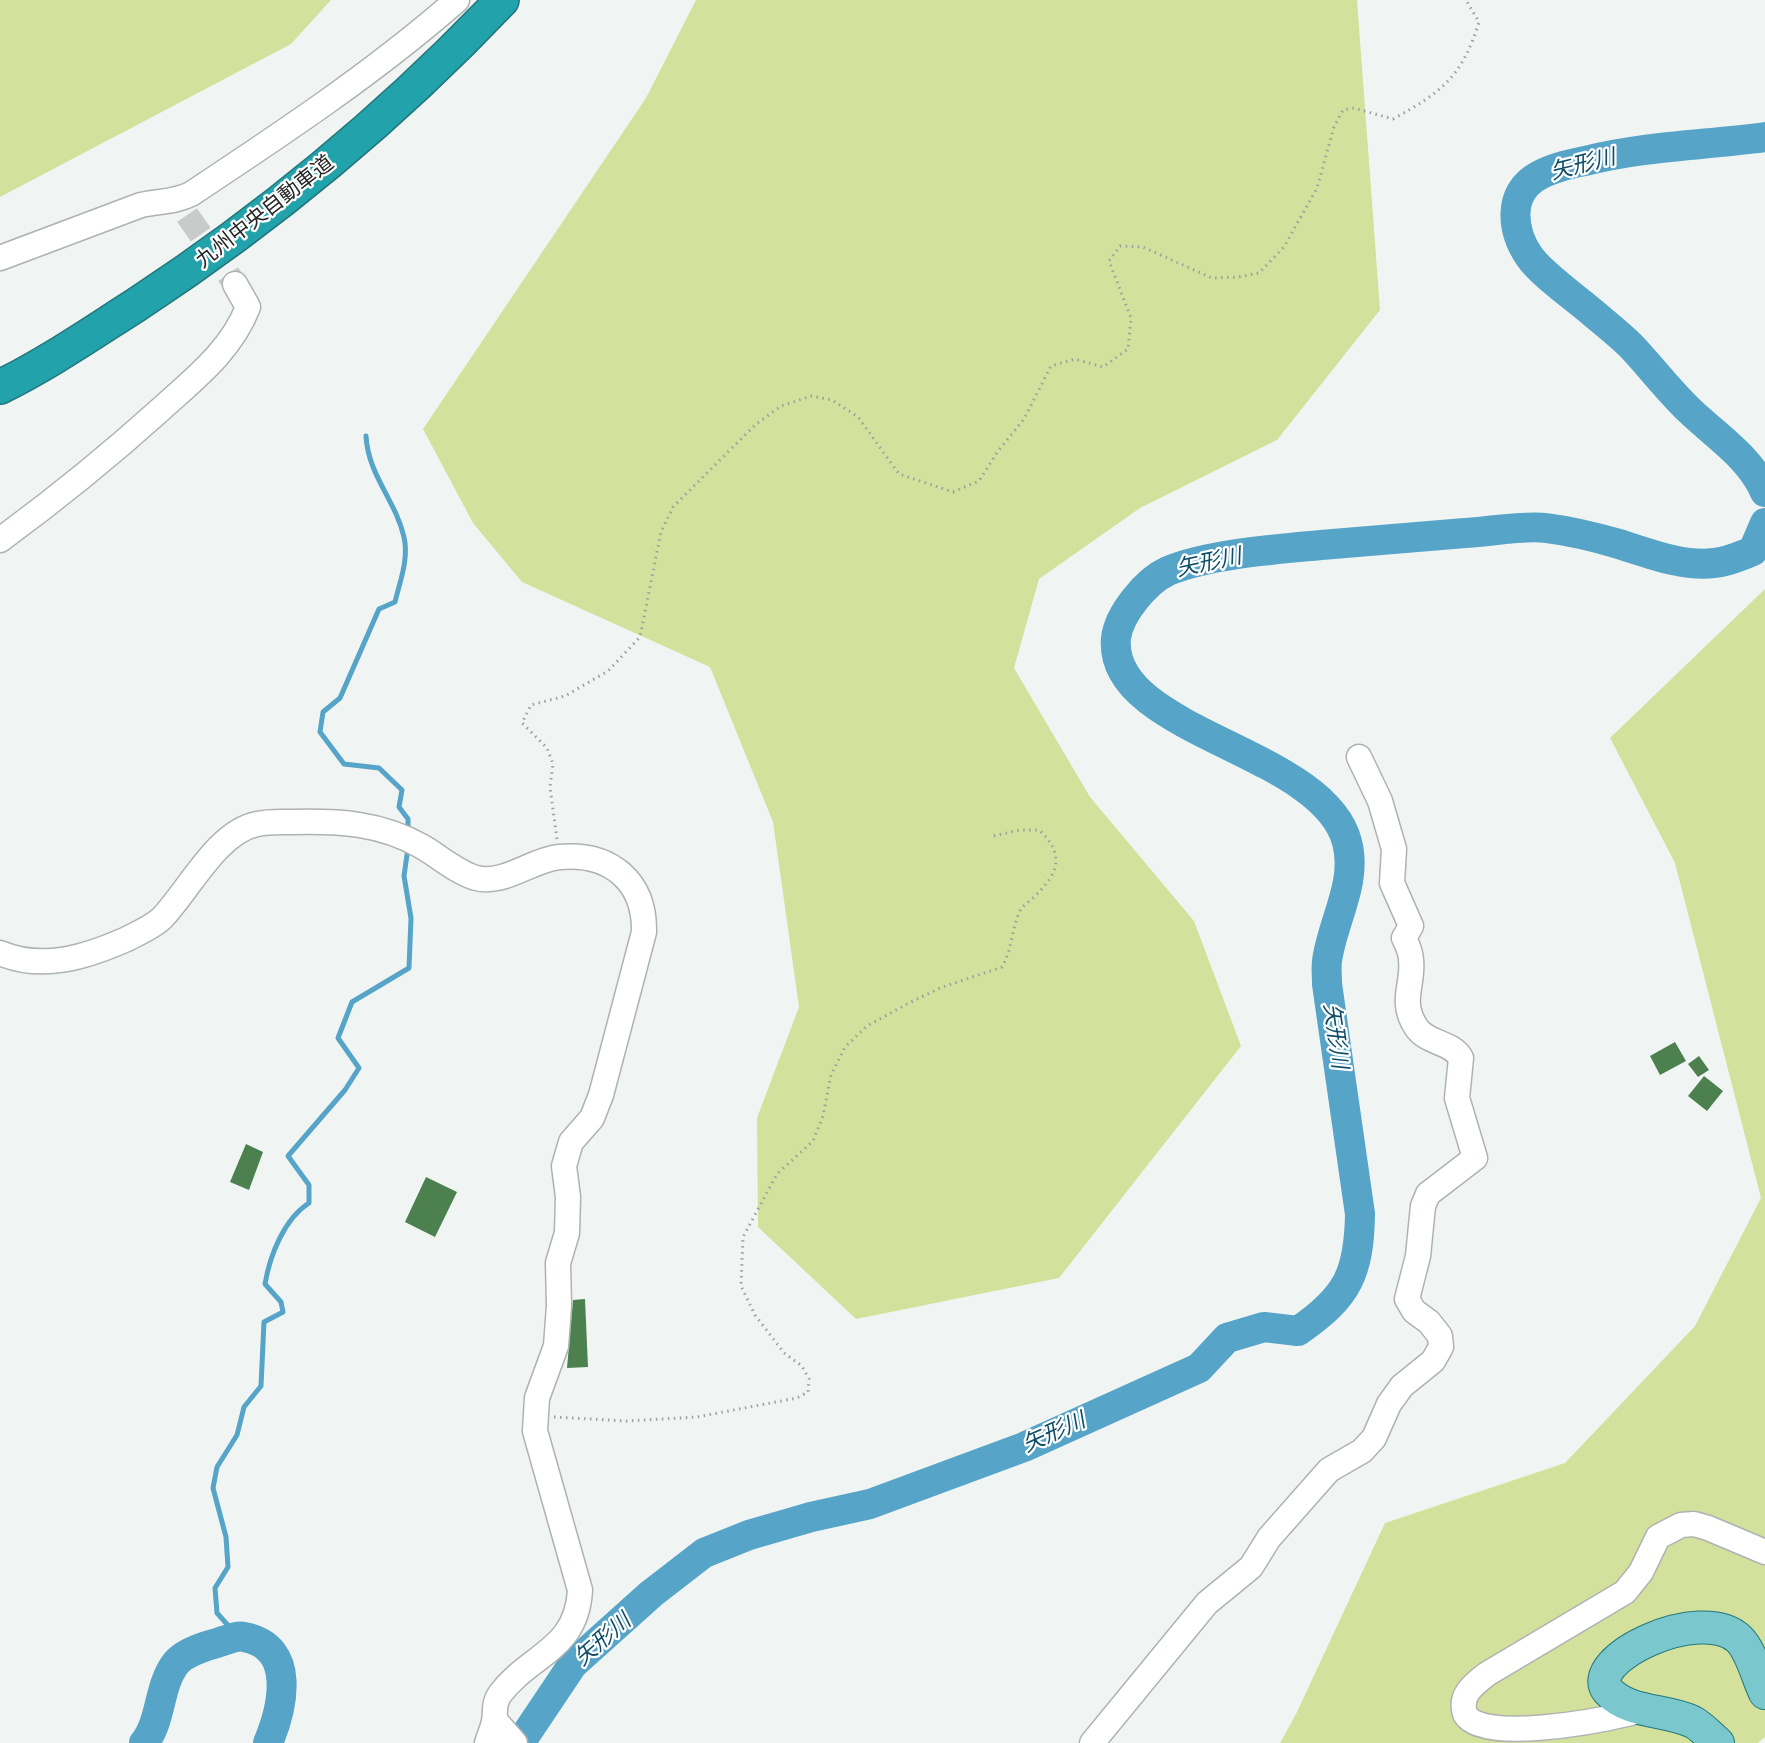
<!DOCTYPE html>
<html>
<head>
<meta charset="utf-8">
<style>
	body { margin:0 }
	canvas { display:block; background:#f0f5f3 }
</style>
</head>
<body>
<canvas width="1765" height="1743"></canvas>
<script>
const ctx = document.querySelector('canvas').getContext('2d');
ctx.lineJoin = 'round';
function fill(path, color) {
  ctx.fillStyle = color;
  ctx.fill(path, 'evenodd');
}
function stroke(path, color, width, dash) {
  ctx.strokeStyle = color;
  ctx.lineWidth = width;
  ctx.lineCap = dash ? 'butt' : 'round';
  ctx.setLineDash(dash || []);
  ctx.stroke(path);
}
function write(font, color, halo, rows, align = 'center') {
  ctx.font = font + ' "IBM Plex Sans","Noto Sans JP",sans-serif';
  ctx.lineWidth = 4.5;
  ctx.setLineDash([]);
  ctx.textBaseline = 'middle';
  ctx.strokeStyle = halo;
  ctx.fillStyle = color;
  for (const [text, x, y, turn = 0] of rows) {
    ctx.save();
    ctx.translate(x, y);
    ctx.rotate((+turn || 0) * Math.PI / 180);
    ctx.textAlign = isNaN(turn) ? turn : align;
    if (halo) ctx.strokeText(text, 0, 0);
    ctx.fillText(text, 0, 0);
    ctx.restore();
  }
}
const green = new Path2D(`
	M0,0h331l-40,44 -291,153z
	M696,0h661l23,310 -103,130 -137,68 -101,71 -25,89 76,129 104,124 47,125 -182,232 -203,41 -98,-92 -1,-109 42,-111 -26,-185 -63,-155 -188,-85 -49,-59 -50,-94 223,-331z
	M1765,589v1148l-7,6h-478l16,-29 89,-191 180,-60 130,-137 66,-128 -86,-335 -65,-125z`);
const stream = new Path2D(`
	M366,436c2,39 30,65 38,101 5,22 -4,44 -9,65l-16,7 -39,89 -17,14 -3,20 24,32 35,4 23,22 -3,17 9,12v13
	M242,1636l-8,-4 -17,-19 -2,-25 13,-21 -2,-30 -13,-49 4,-21 20,-32 7,-28 17,-21 3,-64 19,-10 -2,-10 -16,-18c5,-29 19,-65 44,-81v-18l-21,-29 57,-66 14,-22 -21,-30 14,-36 57,-34 2,-50 -7,-42 4,-28`);
const river = new Path2D(`
	M1765,137c-60,8 -120,9 -180,24 -16,3 -33,7 -47,15 -31,17 -26,55 -9,80 12,18 47,42 64,57 13,11 26,21 38,33 20,21 37,44 58,64 27,26 61,47 76,82
	M144,1743c18,-22 14,-57 32,-80 8,-10 29,-17 41,-20 8,-2 19,-8 27,-6 53,10 39,70 24,106
	M520,1743l53,-79 78,-70 53,-41 45,-18 62,-18 59,-13 154,-57 175,-79 28,-30 37,-11 34,4c50,-34 61,-58 62,-117l-33,-230c0,-8 -1,-16 0,-23 5,-39 31,-78 20,-119 -24,-93 -240,-109 -231,-204 3,-24 30,-57 52,-67 40,-17 109,-22 153,-26 48,-4 96,-8 144,-12 22,-1 60,-8 81,-5 24,3 49,9 73,16 29,9 64,23 95,19 14,-1 26,-7 39,-12l12,-28`);
const building = new Path2D(`
	M1675,1042l11,19 -26,14 -10,-19z
	M1699,1056l10,14 -11,7 -10,-13z
	M1704,1076l19,15 -16,20 -19,-15z
	M246,1144l17,8 -14,38 -19,-8z
	M426,1177l31,15 -22,45 -30,-15z
	M585,1299l3,68 -21,1 6,-68z`);
const minorTunnel = new Path2D(`
	M187,215l48,69`);
const path = new Path2D(`
	M557,839l-7,-52 3,-23 -6,-16 -25,-25 9,-18 34,-9 43,-25 32,-34 21,-105 12,-25 82,-82 26,-19 30,-10 21,4 26,17 41,57 54,18 26,-11 19,-30 26,-32 27,-53 24,-7 28,8 25,-18 3,-31 -22,-57 11,-15 23,1 69,31 26,-1 21,-4 25,-26 33,-59 17,-61 9,-17 11,-2 39,11c49,-27 69,-42 86,-97l-13,-22
	M554,1417l72,4 71,-4 100,-19 11,-6 1,-13 -7,-13 -18,-13 -29,-38 -14,-29 2,-49 34,-63 36,-33 10,-25 8,-41 14,-28 22,-21 40,-22 33,-16 62,-21c11,-19 10,-43 19,-58 4,-5 10,-9 14,-13 24,-23 30,-42 4,-66h-19l-27,6`);
const minor = new Path2D(`
	M0,258l141,-53c18,-4 34,-3 50,-11 92,-61 184,-122 266,-194
	M0,540c56,-41 109,-84 160,-130 34,-31 71,-59 88,-103l-13,-23
	M0,953c43,18 86,4 127,-14 11,-6 26,-12 35,-21 27,-28 55,-86 95,-94 12,-3 25,-2 37,-2 46,-1 86,1 127,24 18,10 35,26 55,32 29,7 55,-18 83,-21 51,-5 86,24 85,75l-43,163 -9,23 -21,24 -7,24 4,31 -1,36 -9,30 1,43 -3,40 -19,52 -2,33 45,159c-3,60 -50,64 -80,104 -7,10 -4,17 -6,27 -1,7 -5,15 -7,22
	M1634,1706l-3,7c-37,9 -150,30 -166,1 -6,-19 8,-29 22,-40l138,-82 16,-20 17,-35 23,-12 13,-1 14,4 57,24
	M495,1720l20,23
	M1092,1743l115,-140 44,-36 18,-29 60,-68 33,-19 12,-13 15,-34 13,-18 31,-25 8,-14 -1,-11 -11,-14 -15,-11 -7,-12 11,-43 5,-50 5,-12 47,-36 -18,-60 4,-40c-10,-17 -34,-14 -45,-31 -17,-26 -2,-43 -5,-67 0,-8 -4,-16 -7,-22l7,-12 -19,-43 2,-34 -14,-48 -21,-44`);
const major = new Path2D(`
	M1718,1743c-8,-7 -16,-16 -25,-21 -26,-13 -64,-8 -85,-31 -26,-31 93,-88 131,-52 13,13 18,38 26,54`);
const highway = new Path2D(`
	M0,387c47,-23 92,-54 136,-82 134,-88 256,-189 366,-305`);
const streetNames = [
	["九州中央自動車道",265,212,-38]
];
const waterNames = [
	["矢形川",1583,165,-14],
	["矢形川",1209,563,-12],
	["矢形川",1335,1036,82],
	["矢形川",1054,1433,-24],
	["矢形川",603,1640,-41]
];
fill(green, '#d4e19c');
stroke(stream, '#56a4c8', 5);
stroke(river, '#56a4c8', 30);
fill(building, '#4c804f');
stroke(minorTunnel, '#c7ccca', 24, [24, 12]);
stroke(minor, '#aeb3b1', 27);
stroke(major, '#23777d', 34);
stroke(highway, '#23777d', 36);
stroke(path, '#9ca09f', 3, [1.5, 4.5]);
stroke(minor, '#fff', 24);
stroke(major, '#7ac7cd', 32);
stroke(highway, '#22a2ab', 33);
write('21px', '#252727', '#fff', streetNames);
write('italic 22px', '#0e4e68', '#fff', waterNames);
</script>
</body>
</html>
